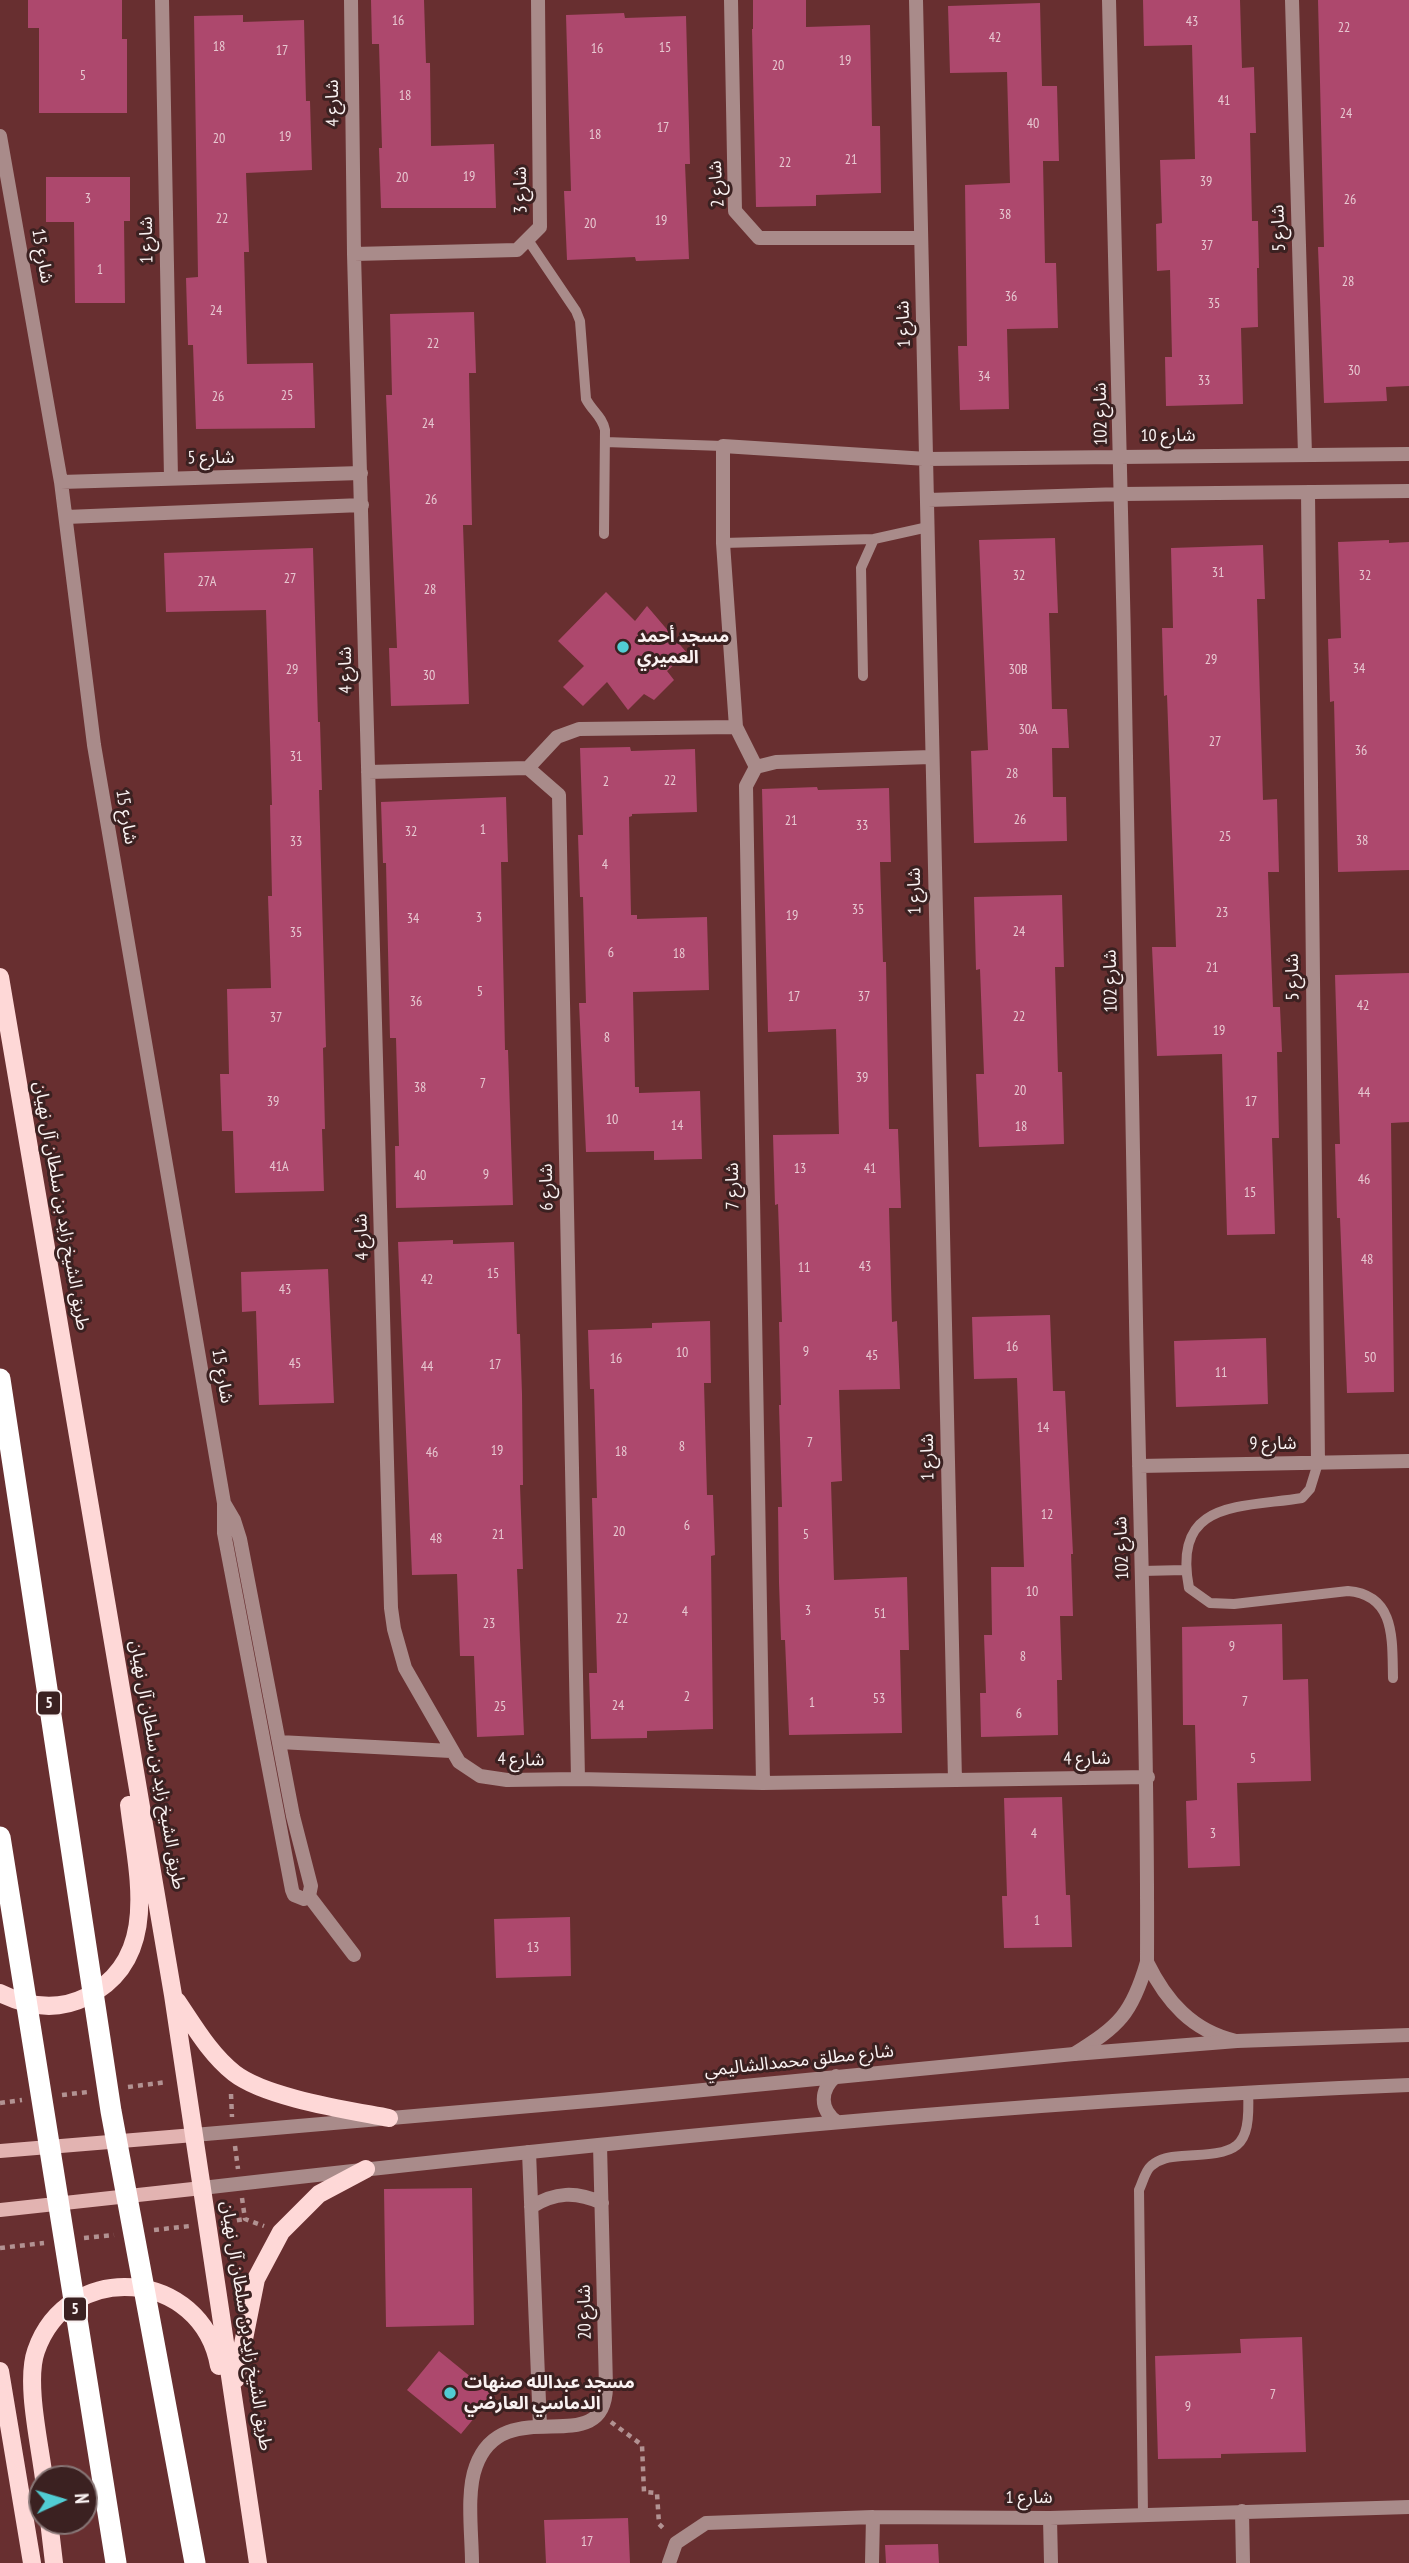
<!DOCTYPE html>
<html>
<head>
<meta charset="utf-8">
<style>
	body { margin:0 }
	#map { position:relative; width:1409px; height:2563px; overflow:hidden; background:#682f30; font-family:"PT Sans Narrow",sans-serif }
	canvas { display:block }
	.north { position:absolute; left:28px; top:2465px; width:70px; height:70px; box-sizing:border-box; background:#3b2121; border:2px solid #877575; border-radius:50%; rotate:86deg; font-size:19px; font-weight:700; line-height:28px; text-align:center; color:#faf2f2 }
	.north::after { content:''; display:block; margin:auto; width:24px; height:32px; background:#51ccd3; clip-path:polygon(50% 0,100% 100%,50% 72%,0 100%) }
</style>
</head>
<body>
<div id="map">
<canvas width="1409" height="2563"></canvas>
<div class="north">N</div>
</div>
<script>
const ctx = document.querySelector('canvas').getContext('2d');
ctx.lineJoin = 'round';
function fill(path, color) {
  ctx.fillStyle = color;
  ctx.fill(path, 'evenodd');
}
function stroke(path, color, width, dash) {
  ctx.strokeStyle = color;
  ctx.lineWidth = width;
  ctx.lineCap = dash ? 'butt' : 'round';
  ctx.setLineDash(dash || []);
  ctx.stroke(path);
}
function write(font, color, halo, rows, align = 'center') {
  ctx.font = font + ' "PT Sans Narrow","Noto Sans Arabic",sans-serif';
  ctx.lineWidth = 6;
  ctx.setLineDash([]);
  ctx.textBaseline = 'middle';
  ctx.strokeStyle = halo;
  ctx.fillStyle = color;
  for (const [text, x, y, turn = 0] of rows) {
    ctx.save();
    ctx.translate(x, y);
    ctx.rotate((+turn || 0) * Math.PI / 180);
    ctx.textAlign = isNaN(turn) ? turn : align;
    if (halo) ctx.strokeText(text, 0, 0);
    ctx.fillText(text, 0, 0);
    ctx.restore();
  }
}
const building = new Path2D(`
	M28,0h94v39h5v74h-88v-85h-11z
	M371,0h53l2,63h4l1,83 63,-2 2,64h-115l-2,-60h3l-3,-104h-7z
	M753,0h53v27l64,-2 2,101h8l1,67 -65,2v11l-60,1 -4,-178h1z
	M1143,0h97l2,68 12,-1 2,66h-6l2,88h6l1,47h-2l1,59 -17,1 2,76 -77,2 -1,-49h7l-2,-87 -13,1 -1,-47 6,-1 -2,-63 35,-1 -3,-114 -48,1z
	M1318,0h91v386l-23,1 1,14 -63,2 -6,-156h6z
	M1040,3l2,83h15l2,75h-16l2,102h11l2,65 -51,1 2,80 -49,1 -2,-64h9l-2,-161 45,-2 -3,-111 -57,1 -2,-67z
	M624,13l1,5 61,-2 4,148h-5l4,95 -53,2 -1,-4 -68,3 -3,-69h7l-5,-176z
	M243,15v7l61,-2 2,81h4l2,69 -66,3 3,79h-5l3,112 66,-1 2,65 -119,1 -3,-84h-5l-2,-67 12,-1 -4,-261z
	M46,177h84v44h-6l1,82h-50l-1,-81h-28z
	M474,312l2,61h-7l3,152h-9l6,179 -78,2 -2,-58h8l-11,-253h6l-2,-81z
	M1055,538l3,75h-9l3,96h15l2,39h-17l1,49h13l1,44 -93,2 -3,-92 17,-1 -9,-210z
	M1389,540v3l20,-1v328l-71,2 -4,-171 -4,1 -2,-63 13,-1 -3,-96z
	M1263,545l2,54h-8l6,201 14,-1 2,73h-11l5,135h7l2,45h-5l2,86h-7l3,96 -48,1 -5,-181 -65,2 -5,-109h24l-9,-252 -3,1 -2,-68h11l-2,-80z
	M313,548l5,174h2l2,68h-3l7,257 -3,1 2,81h-3l2,62 -89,2 -2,-62h-11l-2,-57h9l-2,-85 44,-1 -3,-92h4l-2,-91h2l-6,-195 -100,2 -2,-59z
	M606,592l29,29 12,-15 40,47 -20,18 7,9 -20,20 -10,-6 -16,16 -21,-28 -24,24 -20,-19 21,-21 -26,-25z
	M630,747l1,4 64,-2 2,63 -65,2v2l-3,1 2,98h6v4l70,-2 2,73 -76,2 2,95h4v6l61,-2 2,68 -48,1v-9l-68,1 -7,-149h7l-3,-106h-3l-2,-62h5l-3,-87z
	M817,787l1,3 71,-2 2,74h-11l3,100h3l3,167h9l3,79h-12l3,114 5,-1 3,68 -61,1 3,91 -11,1 3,98 73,-3 2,73h-9l2,83 -113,2 -4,-95h-4l-2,-57 -1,-76h4l-3,-102h2l-2,-83h3l-4,-118 -3,1 -2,-70 66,-1 -3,-105 -68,3 -6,-243z
	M506,797l2,65h-7l4,188h3l5,155 -117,3 -1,-62h4l-3,-108h-6l-4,-175h-3l-2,-61z
	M1062,895l2,72h-9l3,105h4l2,72 -85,3 -3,-73h8l-4,-105 -4,1 -2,-73z
	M1409,973v149l-18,1 3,269 -47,1 -7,-175h-3l-2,-74h5l-5,-169z
	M453,1240v4l61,-2 3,92h3l2,60 1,91h-3l3,84h-6l7,166 -47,2 -3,-81h-14l-3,-82 -45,1 -14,-333z
	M328,1269l6,134 -75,2 -3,-94 -14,1 -1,-40z
	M1050,1315l3,76h12l8,163h-2l2,62h-13l2,64h-5l1,55 -77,2 -1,-44h6l-2,-58h8l-1,-68h33l-7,-189 -43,1 -2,-62z
	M710,1321l1,62h-7l3,112h6l2,60 -4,1 2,173 -66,2v7l-56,1 -2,-66h8l-5,-175h5l-3,-109h-4l-2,-59 64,-2v-5z
	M1266,1338l2,66 -92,3 -2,-66z
	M1282,1624l1,56 25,-1 3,102 -74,2 3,83 -52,2 -2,-67 11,-1 -2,-75h-12l-1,-98z
	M1062,1797l4,98h4l2,52 -68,1 -2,-52h5l-3,-98z
	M570,1917l1,59 -75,2 -2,-59z
	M472,2188l2,137 -88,2 -2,-138z
	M1302,2337l4,115 -85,2v4l-63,1 -3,-103 86,-3 -1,-14z
	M439,2351l54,44 -32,39 -54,-44z
	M628,2518l2,45h-84l-2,-43z
	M938,2544l1,19h-53l-1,-18z`);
const path = new Path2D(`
	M128,2087l39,-5
	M231,2094l1,23
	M62,2095l26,-3
	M0,2103l22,-3
	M235,2146l3,23
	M242,2198l3,21 19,7
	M227,2222l18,-3
	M154,2230l36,-4
	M84,2238l30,-3
	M0,2248l44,-5
	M611,2422l31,23 2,47 13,1 2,31 6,6`);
const service = new Path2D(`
	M528,240l48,71 4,10 6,78c6,12 16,17 19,31l-1,104
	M605,442l118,4
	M723,543l151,-4
	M863,676l-2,-108 13,-29 54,-12
	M1318,1463l-8,26 -8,9c-63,10 -130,2 -113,90l21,15 24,1 114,-13c48,4 44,49 45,87
	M1142,1571l43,-1
	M1143,2515l-4,-325c4,-8 6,-19 12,-24 9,-8 19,-9 31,-10 55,-3 69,-4 66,-65`);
const minor = new Path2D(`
	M162,0l9,478
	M351,0l3,254 37,1354 3,21 11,39 54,94 21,14 27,4 71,-1 185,4 385,-6
	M731,0l4,211 24,27h162
	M916,0l39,1780
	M1292,0l13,455
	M0,136l61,346 33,263 130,758
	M354,254l163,-4 23,-23 -2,-227
	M61,482l300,-9
	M1308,492l10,971
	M928,500l194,-6 287,-3
	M66,517l296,-12
	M756,767l-20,-40 -13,-184v-97l204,13 482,-5
	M528,768l29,-31 22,-8 157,-2
	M368,772l160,-4 31,27 19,984
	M1139,1466l270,-5
	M224,1503l10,17 6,19 53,277 18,70 -2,10 -5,3 -10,-4 -2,-5 -68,-357z
	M279,1742l172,9
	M763,1783l-17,-997 10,-19 20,-5 155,-5
	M309,1896l45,59
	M1147,1962c19,39 45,69 89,79
	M1074,2054c45,-28 58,-40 73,-92 1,-214 -7,-427 -11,-641 -7,-440 -15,-881 -27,-1321
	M529,2152l11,275
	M531,2207c24,-15 45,-16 71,-4
	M1242,2511l1,52
	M1050,2518l1,45
	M472,2563c0,-28 -6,-71 4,-97 28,-77 129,-2 130,-79l-6,-242
	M669,2563l7,-20 30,-20 167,-6 177,1 359,-11
	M872,2563l1,-46`);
const tertiary = new Path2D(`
	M836,2076c-16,14 -17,33 1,46
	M194,2135l406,-35 474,-46 163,-13 172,-6
	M202,2188c401,-46 804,-87 1207,-103`);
const secondary = new Path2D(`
	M0,2151l194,-16
	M0,2210l202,-22`);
const primary = new Path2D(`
	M0,977l173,1018 85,568
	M0,1993c28,14 58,18 86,4 76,-38 51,-124 43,-192
	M177,2001c17,25 33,53 57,72 32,25 114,37 155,45
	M0,2371l32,192
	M236,2379l20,-100 25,-47 38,-38 47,-25
	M44,2479c-4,-34 -19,-97 -8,-128 32,-93 166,-82 183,15
	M49,2521l5,42`);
const motorwayBridge = new Path2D(`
	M0,1379l111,732 84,452
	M0,1837l116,726`);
const markers = [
	[623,647,7,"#51ccd3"],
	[450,2393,7,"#51ccd3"]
];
const numberNames = [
	["16",398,21],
	["43",1192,22],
	["22",1344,28],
	["42",995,38],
	["18",219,47],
	["15",665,48],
	["16",597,49],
	["17",282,51],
	["19",845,61],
	["20",778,66],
	["5",83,76],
	["18",405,96],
	["41",1224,101],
	["24",1346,114],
	["40",1033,124],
	["17",663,128],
	["18",595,135],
	["19",285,137],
	["20",219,139],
	["21",851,160],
	["22",785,163],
	["19",469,177],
	["20",402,178],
	["39",1206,182],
	["3",88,199],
	["26",1350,200],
	["38",1005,215],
	["22",222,219],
	["19",661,221],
	["20",590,224],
	["37",1207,246],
	["1",100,270],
	["28",1348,282],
	["36",1011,297],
	["35",1214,304],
	["24",216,311],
	["22",433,344],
	["30",1354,371],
	["34",984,377],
	["33",1204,381],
	["25",287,396],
	["26",218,397],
	["24",428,424],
	["26",431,500],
	["31",1218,573],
	["32",1019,576],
	["32",1365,576],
	["27",290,579],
	["27A",207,582],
	["28",430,590],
	["29",1211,660],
	["34",1359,669],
	["29",292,670],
	["30B",1018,670],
	["30",429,676],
	["30A",1028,730],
	["27",1215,742],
	["36",1361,751],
	["31",296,757],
	["28",1012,774],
	["22",670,781],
	["2",606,782],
	["26",1020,820],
	["21",791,821],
	["33",862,826],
	["1",483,830],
	["32",411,832],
	["25",1225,837],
	["38",1362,841],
	["33",296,842],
	["4",605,865],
	["35",858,910],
	["23",1222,913],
	["19",792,916],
	["3",479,918],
	["34",413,919],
	["24",1019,932],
	["35",296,933],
	["6",611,953],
	["18",679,954],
	["21",1212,968],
	["5",480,992],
	["17",794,997],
	["37",864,997],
	["36",416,1002],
	["42",1363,1006],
	["22",1019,1017],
	["37",276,1018],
	["19",1219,1031],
	["8",607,1038],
	["39",862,1078],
	["7",483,1084],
	["38",420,1088],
	["20",1020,1091],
	["44",1364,1093],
	["39",273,1102],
	["17",1251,1102],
	["10",612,1120],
	["14",677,1126],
	["18",1021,1127],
	["41A",279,1167],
	["13",800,1169],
	["41",870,1169],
	["9",486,1175],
	["40",420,1176],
	["46",1364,1180],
	["15",1250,1193],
	["48",1367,1260],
	["43",865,1267],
	["11",804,1268],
	["15",493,1274],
	["42",427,1280],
	["43",285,1290],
	["16",1012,1347],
	["9",806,1352],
	["10",682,1353],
	["45",872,1356],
	["50",1370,1358],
	["16",616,1359],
	["45",295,1364],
	["17",495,1365],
	["44",427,1367],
	["11",1221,1373],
	["14",1043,1428],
	["7",810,1443],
	["8",682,1447],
	["19",497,1451],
	["18",621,1452],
	["46",432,1453],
	["12",1047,1515],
	["6",687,1526],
	["20",619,1532],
	["21",498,1535],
	["5",806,1535],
	["48",436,1539],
	["10",1032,1592],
	["3",808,1611],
	["4",685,1612],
	["51",880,1614],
	["22",622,1619],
	["23",489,1624],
	["9",1232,1647],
	["8",1023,1657],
	["2",687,1697],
	["53",879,1699],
	["7",1245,1702],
	["1",812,1703],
	["24",618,1706],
	["25",500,1707],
	["6",1019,1714],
	["5",1253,1759],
	["4",1034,1834],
	["3",1213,1834],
	["1",1037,1921],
	["13",533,1948],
	["7",1273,2395],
	["9",1188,2407],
	["17",587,2542]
];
const shields = [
	[49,1703,24],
	[75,2309,24]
];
const shieldNames = [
	["5",49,1703],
	["5",75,2309]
];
const streetNames = [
	["شارع 4",333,103,-91],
	["شارع 2",717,184,-94],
	["شارع 3",521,190,-91],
	["شارع 5",1279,228,-92],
	["شارع 1",147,240,-91],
	["شارع 15",42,256,80],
	["شارع 1",904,324,-92],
	["شارع 102",1101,414,-91],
	["شارع 10",1168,436],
	["شارع 5",211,458,-1],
	["شارع 4",346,670,-91],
	["شارع 15",126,817,80],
	["شارع 1",915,891,-91],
	["شارع 5",1293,977,-91],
	["شارع 102",1111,981,-91],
	["شارع 7",733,1186,-91],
	["شارع 6",547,1187,-91],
	["طريق الشيخ زايد بن سلطان آل نهيان",61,1206,80],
	["شارع 4",362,1237,-92],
	["شارع 15",222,1376,80],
	["شارع 9",1273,1444,-1],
	["شارع 1",928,1457,-91],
	["شارع 102",1122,1548,-92],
	["شارع 4",1087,1759,-1],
	["شارع 4",521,1760,1],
	["طريق الشيخ زايد بن سلطان آل نهيان",157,1765,80],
	["شارع مطلق محمدالشاليمي",799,2061,-6],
	["شارع 20",585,2312,-91],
	["طريق الشيخ زايد بن سلطان آل نهيان",246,2326,81],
	["شارع 1",1029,2498]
];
const poiNames = [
	["مسجد أحمد",637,637],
	["العميري",637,658],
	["مسجد عبدالله صنهات",464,2383],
	["الدماسي العارضي",464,2404]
];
fill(building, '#ad486d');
stroke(path, '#b29292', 4.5, [5, 5]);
stroke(service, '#a98b8a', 10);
stroke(minor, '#a98b8a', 14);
stroke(tertiary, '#a98b8a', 14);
stroke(secondary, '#e2b3b1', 14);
stroke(primary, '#fed8d7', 18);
stroke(motorwayBridge, '#fff', 21);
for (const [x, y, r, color] of markers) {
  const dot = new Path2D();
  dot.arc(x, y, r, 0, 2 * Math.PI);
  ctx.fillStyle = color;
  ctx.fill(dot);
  stroke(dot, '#3b2121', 2.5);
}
write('14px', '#e7c8d1', null, numberNames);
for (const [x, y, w] of shields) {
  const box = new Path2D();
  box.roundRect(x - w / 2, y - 12.5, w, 25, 5);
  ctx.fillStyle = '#3b2121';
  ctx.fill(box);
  stroke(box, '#faf2f2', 2);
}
write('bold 16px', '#faf2f2', null, shieldNames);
write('18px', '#faf2f2', '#3b2121', streetNames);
write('bold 18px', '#faf2f2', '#3b2121', poiNames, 'left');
</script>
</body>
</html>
